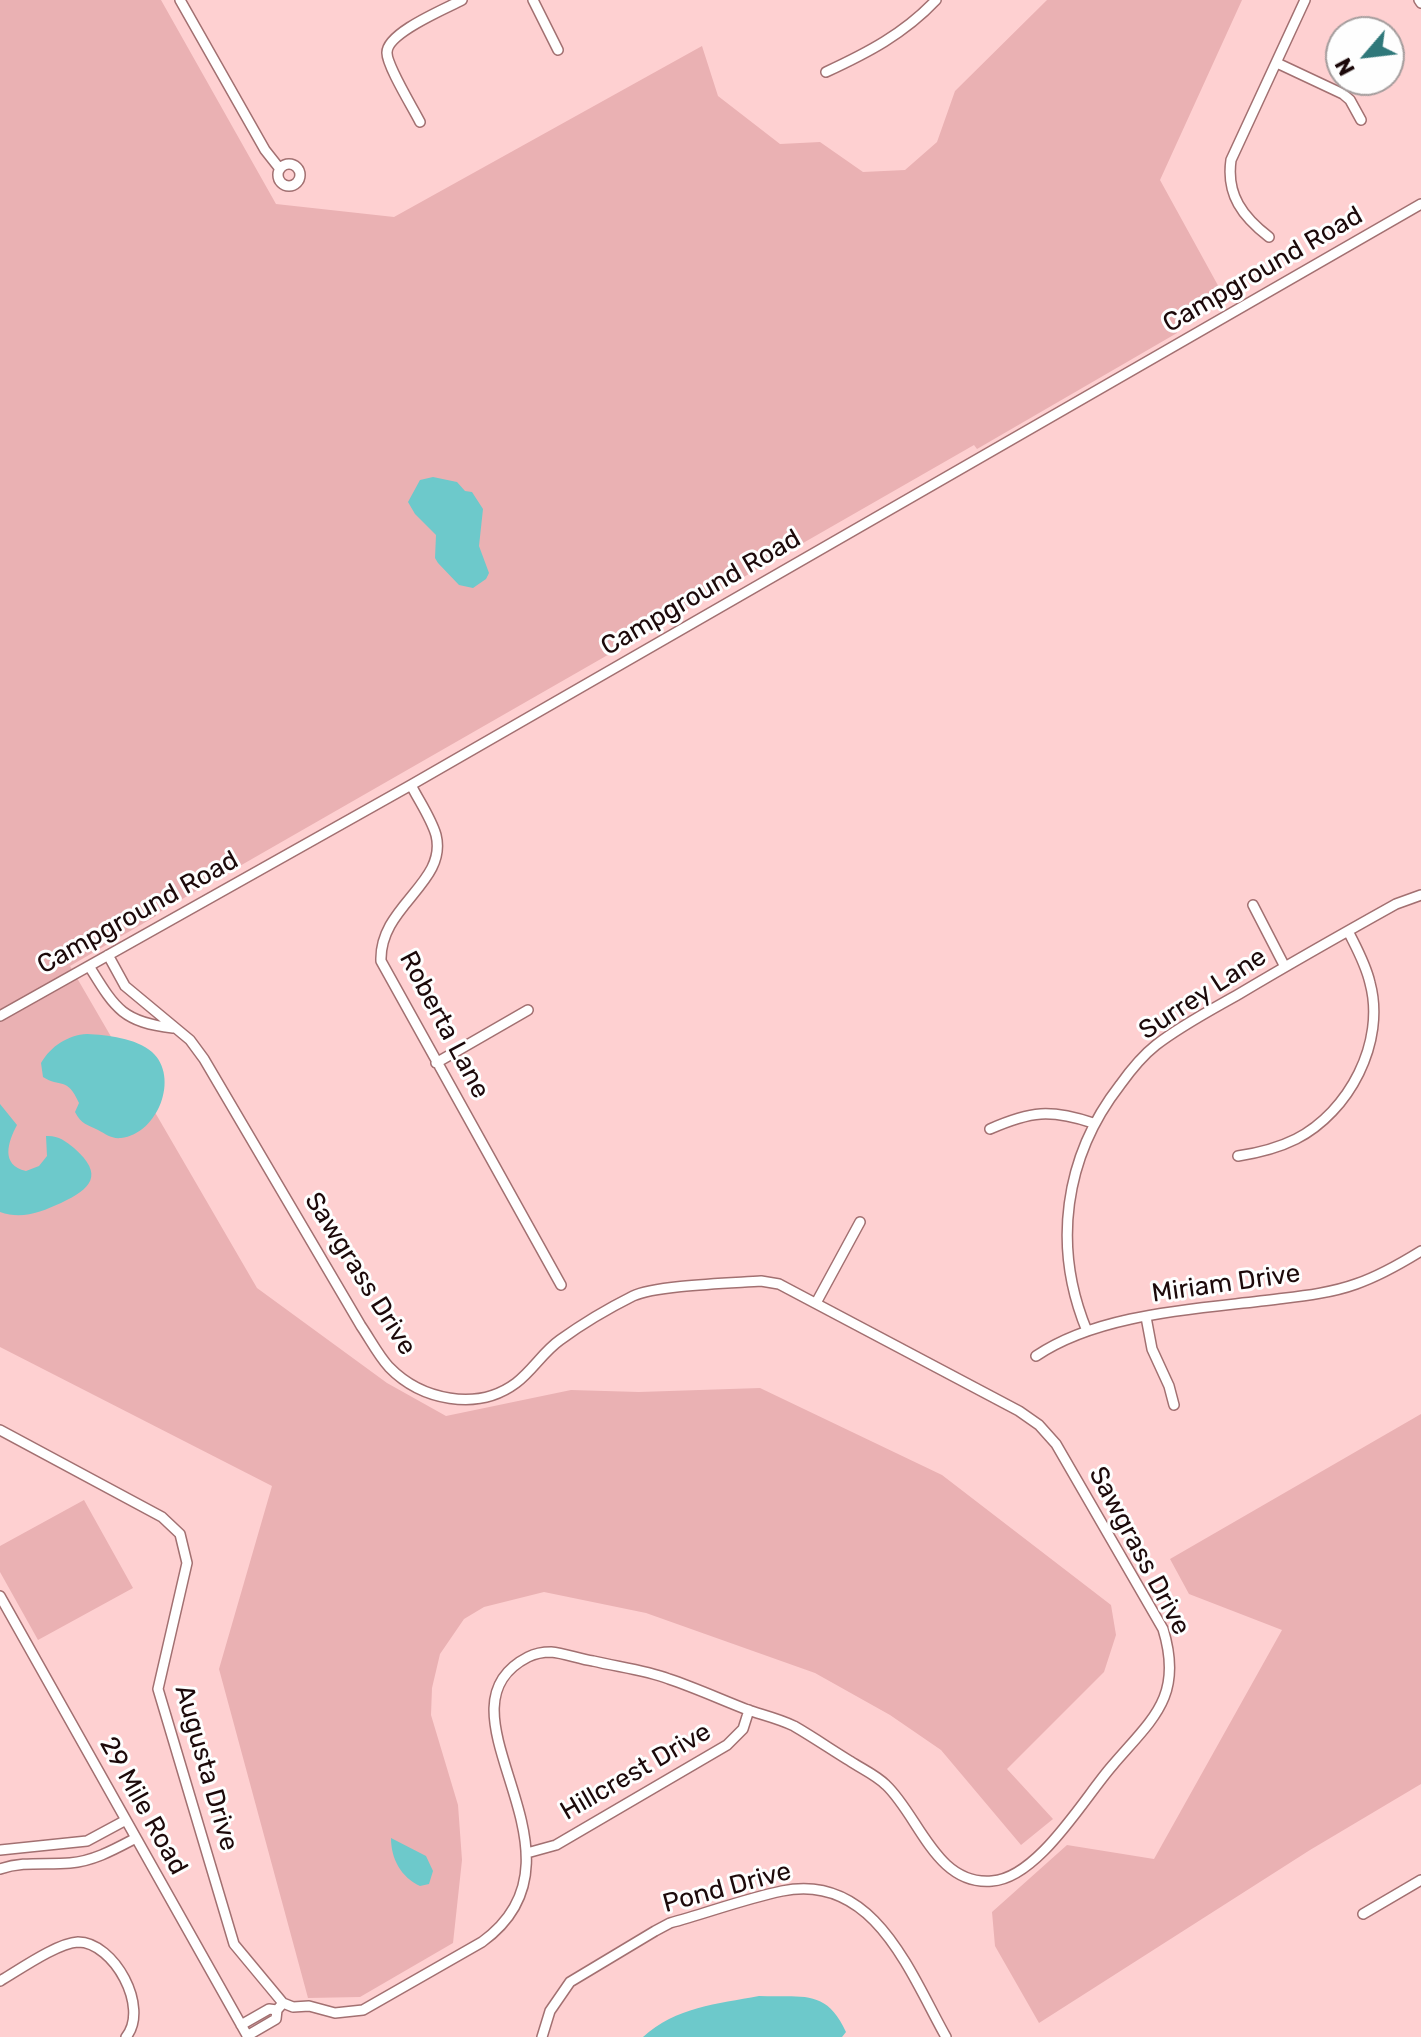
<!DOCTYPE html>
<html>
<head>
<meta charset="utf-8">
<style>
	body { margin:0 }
	#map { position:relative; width:1421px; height:2037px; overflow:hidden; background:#fed0d1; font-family:Rubik,sans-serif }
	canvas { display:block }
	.north { position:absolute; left:1325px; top:16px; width:80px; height:80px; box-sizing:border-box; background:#fefefe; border:2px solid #a49c9c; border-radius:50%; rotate:242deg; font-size:22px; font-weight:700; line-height:32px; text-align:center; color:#1c090a }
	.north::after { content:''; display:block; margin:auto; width:28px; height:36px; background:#2f787a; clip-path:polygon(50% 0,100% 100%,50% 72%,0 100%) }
</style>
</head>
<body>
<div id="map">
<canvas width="1421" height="2037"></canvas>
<div class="north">N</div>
</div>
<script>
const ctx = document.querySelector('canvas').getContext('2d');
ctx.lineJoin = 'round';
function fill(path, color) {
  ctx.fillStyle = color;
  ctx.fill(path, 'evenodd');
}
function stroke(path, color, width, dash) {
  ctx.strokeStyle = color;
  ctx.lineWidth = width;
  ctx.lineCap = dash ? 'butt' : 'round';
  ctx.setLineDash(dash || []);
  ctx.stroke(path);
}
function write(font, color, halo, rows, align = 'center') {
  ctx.font = font + ' Rubik,sans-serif';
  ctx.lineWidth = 6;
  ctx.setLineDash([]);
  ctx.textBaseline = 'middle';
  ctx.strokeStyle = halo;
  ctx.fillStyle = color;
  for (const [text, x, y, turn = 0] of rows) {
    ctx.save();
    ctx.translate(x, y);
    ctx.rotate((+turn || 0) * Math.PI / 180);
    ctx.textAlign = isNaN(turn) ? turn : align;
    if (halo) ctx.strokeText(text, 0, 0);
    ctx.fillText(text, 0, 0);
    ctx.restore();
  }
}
const green = new Path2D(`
	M0,0h161l115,204 118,13 308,-171 16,50 62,48 40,-2 43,30 42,-2 32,-28 18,-51 92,-91h195l-82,180 66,120 -51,29 2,4 -200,116 -3,-4 -818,469v2l-86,50 187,322 130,95 59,33 125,-26 68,2 121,-4 182,87 169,130 5,30 -12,37 -97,97 46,50 -32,26 -80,-95 -51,-35 -75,-42 -169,-60 -102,-21 -60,15 -20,12 -24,35 -8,34 -1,27 27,90 4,55 -9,83 -93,54 -52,1 -89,-329 53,-183 -272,-139z
	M1421,1414v370l-111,66 -271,173 -44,-77 -3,-34 75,-67 87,14 128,-229 -93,-36 -19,-35z
	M84,1500l49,88 -95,52 -38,-68v-26z`);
const water = new Path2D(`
	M433,477l24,5 8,9 7,1 11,17 -4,37 10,27 -3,6 -13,9 -14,-3 -21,-22 -3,-5 1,-23 -21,-21 -7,-12 12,-22z
	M87,1034c20,1 49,4 65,18 28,25 6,82 -31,86 -10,1 -15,-4 -23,-8 -10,-5 -17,-6 -23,-18l4,-9c-12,-27 -19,-15 -36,-26l-2,-14c10,-17 27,-28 46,-29z
	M0,1104l17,21c-9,17 -17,40 9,46l13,-5 8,-10 -1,-20c11,-1 20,5 28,12 31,27 17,41 -13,55 -20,9 -39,17 -61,9z
	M391,1838l35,18 7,15 -4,13 -9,2c-19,-9 -29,-27 -29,-48z
	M759,1996c43,2 67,-8 87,36l-4,5h-199c33,-30 74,-33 116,-41z`);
const minor = new Path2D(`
	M180,0l85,150 15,19
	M533,0l25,50
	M1419,0l2,3
	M1277,63l66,31 7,6 11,20
	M826,72c41,-19 78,-38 110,-72
	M420,122c-7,-14 -33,-56 -33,-69 -1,-20 58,-44 75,-53
	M278 175a11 11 0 1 1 22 0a11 11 0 1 1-22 0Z
	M1269,237c-26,-20 -43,-42 -38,-77l74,-160
	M411,785c8,16 20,33 25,50 12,48 -57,71 -55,126l180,324
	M1253,905l32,62
	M108,955l17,31 65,54 14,19 157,267c9,13 17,29 28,41 32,33 88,45 127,16 17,-13 27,-31 44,-43 22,-16 49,-32 73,-44 22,-11 100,-13 128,-15l18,3 240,127 20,14 17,19 107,185c21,68 -11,90 -51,137 -28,32 -74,112 -120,115 -56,5 -73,-65 -106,-96 -10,-10 -24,-16 -36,-24 -18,-11 -37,-24 -56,-35 -14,-7 -31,-11 -46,-16 -26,-10 -52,-22 -79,-31 -24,-9 -51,-12 -76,-18 -14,-2 -29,-8 -42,-9 -7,0 -17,2 -23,5 -104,53 76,197 -46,285l-119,68 -28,3 -26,-7 -16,1 -10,-4
	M89,966c26,42 33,56 84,62
	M0,1016l411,-231 1010,-581
	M436,1063l92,-53
	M990,1129c41,-18 60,-20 103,-6
	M1238,1156c20,-3 40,-8 58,-17 53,-27 90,-97 74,-156 -4,-18 -13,-34 -21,-50
	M816,1303l44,-81
	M1146,1317l6,32 17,37 5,19
	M1087,1331c-35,-84 -23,-174 33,-246 10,-14 22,-29 36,-40 26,-20 55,-35 83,-51 52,-31 105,-61 157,-90l25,-9
	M1036,1356c65,-44 165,-47 242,-57 25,-3 53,-6 78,-15 23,-8 44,-20 65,-33
	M0,1430l162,87 18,17 7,29 -29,126 76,255 49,59
	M0,1596l248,441
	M0,1850l87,-9 39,-21
	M527,1853l29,-8 171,-100 16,-16 6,-19
	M0,1869c23,-8 46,-4 70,-6 24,-2 45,-14 66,-25
	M1363,1914l58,-34
	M0,1981c19,-11 57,-38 78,-39 36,0 72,66 48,95
	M241,2025l28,-16 8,1
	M247,2036l29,-17 1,-9 6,-7
	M542,2037l8,-26 20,-29 85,-51 15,-8c37,-10 74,-24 112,-32 92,-19 128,82 164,146`);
const streetNames = [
	["Campground Road",1263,270,-30],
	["Campground Road",701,593,-30],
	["Campground Road",138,913,-29],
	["Surrey Lane",1203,994,-33],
	["Roberta Lane",444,1025,62],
	["Sawgrass Drive",360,1274,58],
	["Miriam Drive",1226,1284,-8],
	["Sawgrass Drive",1139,1551,62],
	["Augusta Drive",206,1768,74],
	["Hillcrest Drive",636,1772,-30],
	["29 Mile Road",143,1806,61],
	["Pond Drive",727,1888,-15]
];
fill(green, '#eab1b3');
fill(water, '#6dc9cb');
stroke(minor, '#a27071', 12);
stroke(minor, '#fff', 9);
write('26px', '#1c090a', '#fefefe', streetNames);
</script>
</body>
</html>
